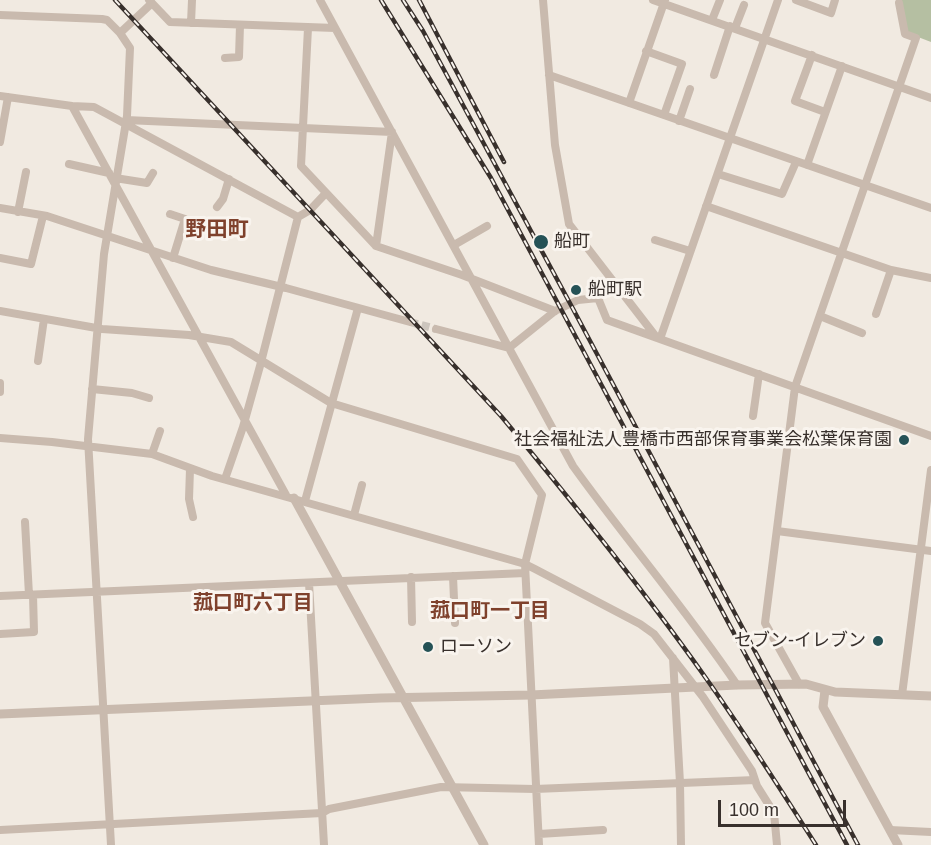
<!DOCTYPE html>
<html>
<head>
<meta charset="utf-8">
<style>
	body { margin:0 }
	#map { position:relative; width:931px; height:845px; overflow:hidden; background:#f1eae1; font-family:Helvetica,sans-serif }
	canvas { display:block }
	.scale { position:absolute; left:718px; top:800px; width:128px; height:27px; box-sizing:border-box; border:3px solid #38302c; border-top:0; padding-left:8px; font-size:18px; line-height:21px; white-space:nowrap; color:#38302c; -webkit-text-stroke:4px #f9f4ee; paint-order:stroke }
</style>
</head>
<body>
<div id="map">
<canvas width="931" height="845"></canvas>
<div class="scale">100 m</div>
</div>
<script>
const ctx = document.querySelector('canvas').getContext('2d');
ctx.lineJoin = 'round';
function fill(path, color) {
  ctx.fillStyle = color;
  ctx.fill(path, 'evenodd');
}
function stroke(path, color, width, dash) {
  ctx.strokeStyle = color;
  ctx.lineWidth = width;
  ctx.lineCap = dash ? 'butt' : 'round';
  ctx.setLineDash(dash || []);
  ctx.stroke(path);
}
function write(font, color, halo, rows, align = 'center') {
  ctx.font = font + ' Helvetica,"Noto Sans JP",sans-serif';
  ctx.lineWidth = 6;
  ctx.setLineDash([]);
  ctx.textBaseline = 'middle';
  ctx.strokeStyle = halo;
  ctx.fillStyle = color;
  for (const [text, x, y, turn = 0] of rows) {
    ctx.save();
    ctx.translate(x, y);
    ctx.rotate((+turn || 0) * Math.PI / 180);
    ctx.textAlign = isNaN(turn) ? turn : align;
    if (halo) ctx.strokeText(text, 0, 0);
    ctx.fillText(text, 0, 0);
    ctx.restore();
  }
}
const green = new Path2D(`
	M897,0h34v42l-26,-10z`);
const minorTunnel = new Path2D(`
	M410,322l26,7`);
const minor = new Path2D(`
	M149,0l21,22 165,6
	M320,0l253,466c53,74 113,143 164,219
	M543,0l12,145 14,79 88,114 274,98
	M653,0l278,98
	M796,0l35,13 4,-13
	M0,15l102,4 5,1 13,13 10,15 -3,68 -23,138 -16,185 23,406
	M712,20l8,-20
	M191,23l1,-23
	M308,28l-7,138 75,80 86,29 93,36
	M735,28l9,-23
	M120,33l32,-30
	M646,51l36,13 -18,51
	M812,55l-17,46 30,11
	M225,58l14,-1 1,-32
	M549,75l382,133
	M714,75l16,-49
	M0,96l72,10 214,389
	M629,103l36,-103
	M72,106l22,1 204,110 -38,149 -17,61 -18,52
	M126,120l266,12 -16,114
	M679,121l11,-32
	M0,142l8,-45
	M69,164l40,9
	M807,165l35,-99
	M718,174l64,20 14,-32
	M115,178l32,5 6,-10
	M706,206l185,64 40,8
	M217,207l6,-8 6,-20
	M0,208l47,8 164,54 75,18 124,34
	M18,212l8,-40
	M170,214l15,5 -12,39
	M298,217l12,-7 16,-17
	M655,240l35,11
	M454,245l33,-19
	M0,258l31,6 12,-48
	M598,298l9,22 50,18
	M0,311l102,18 87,6 42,7 100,61 186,56 25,36 -17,69 14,281
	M876,314l15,-44
	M820,316l42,17
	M436,329l73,19 46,-37 23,-11 20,-2 18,-13
	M660,339l118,-339
	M38,361l6,-42
	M92,389l40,4 17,5
	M0,392v-9
	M753,416l6,-42
	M0,438l52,4 100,12 60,22 313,88 10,5 105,55 14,10 49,63 49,74 5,15 17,27 3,32
	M152,454l8,-23
	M190,469l-1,30 4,18
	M305,501l53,-193
	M354,515l8,-30
	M25,522l4,73
	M777,531l154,20
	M453,576l2,47
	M411,577l1,45
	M309,583l15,262
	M0,596l525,-23
	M0,634l34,-2 -1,-37
	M673,658l7,125 1,62
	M799,684l-34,-61 30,-236 121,-349 -11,-4 -6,-31
	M902,695l29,-225
	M0,830l322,-17 7,-4 112,-22 94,2 220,-9
	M890,830l41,2
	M539,834l64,-4`);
const tertiary = new Path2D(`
	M294,498l190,347
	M825,690l-2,17 75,138
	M0,714l381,-16 150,-3 206,-10 69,-1 29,8 96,4`);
const rail = new Path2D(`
	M115,0l386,416c70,84 139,169 202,258 40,56 76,113 113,171
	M381,0l110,178 356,667
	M403,0l20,31 149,276 286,538
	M419,0l85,162`);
const markers = [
	[541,242,8,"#255256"],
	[576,290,6,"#255256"],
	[904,440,6,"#255256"],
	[878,641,6,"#255256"],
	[428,647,6,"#255256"]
];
const poiNames = [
	["船町",554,242],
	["船町駅",588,290],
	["社会福祉法人豊橋市西部保育事業会松葉保育園",892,440,"right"],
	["セブン-イレブン",866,641,"right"],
	["ローソン",440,647]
];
const neighbourhoodNames = [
	["菰口町六丁目",253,603],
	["菰口町一丁目",490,611]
];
const quarterNames = [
	["野田町",217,230]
];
fill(green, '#b5bfa2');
stroke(minorTunnel, '#ccc5bd', 8, [8, 4]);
stroke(minor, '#c9baae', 8);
stroke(tertiary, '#c9baae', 9);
stroke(rail, '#38302c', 4.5);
stroke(rail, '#f9f4ee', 2, [7]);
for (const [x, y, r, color] of markers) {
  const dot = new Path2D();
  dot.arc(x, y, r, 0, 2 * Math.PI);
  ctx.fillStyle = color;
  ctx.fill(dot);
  stroke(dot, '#f9f4ee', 2);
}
write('18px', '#38302c', '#f9f4ee', poiNames, 'left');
write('bold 20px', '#7f412c', '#f9f4ee', neighbourhoodNames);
write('bold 21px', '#7f412c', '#f9f4ee', quarterNames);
</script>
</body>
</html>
